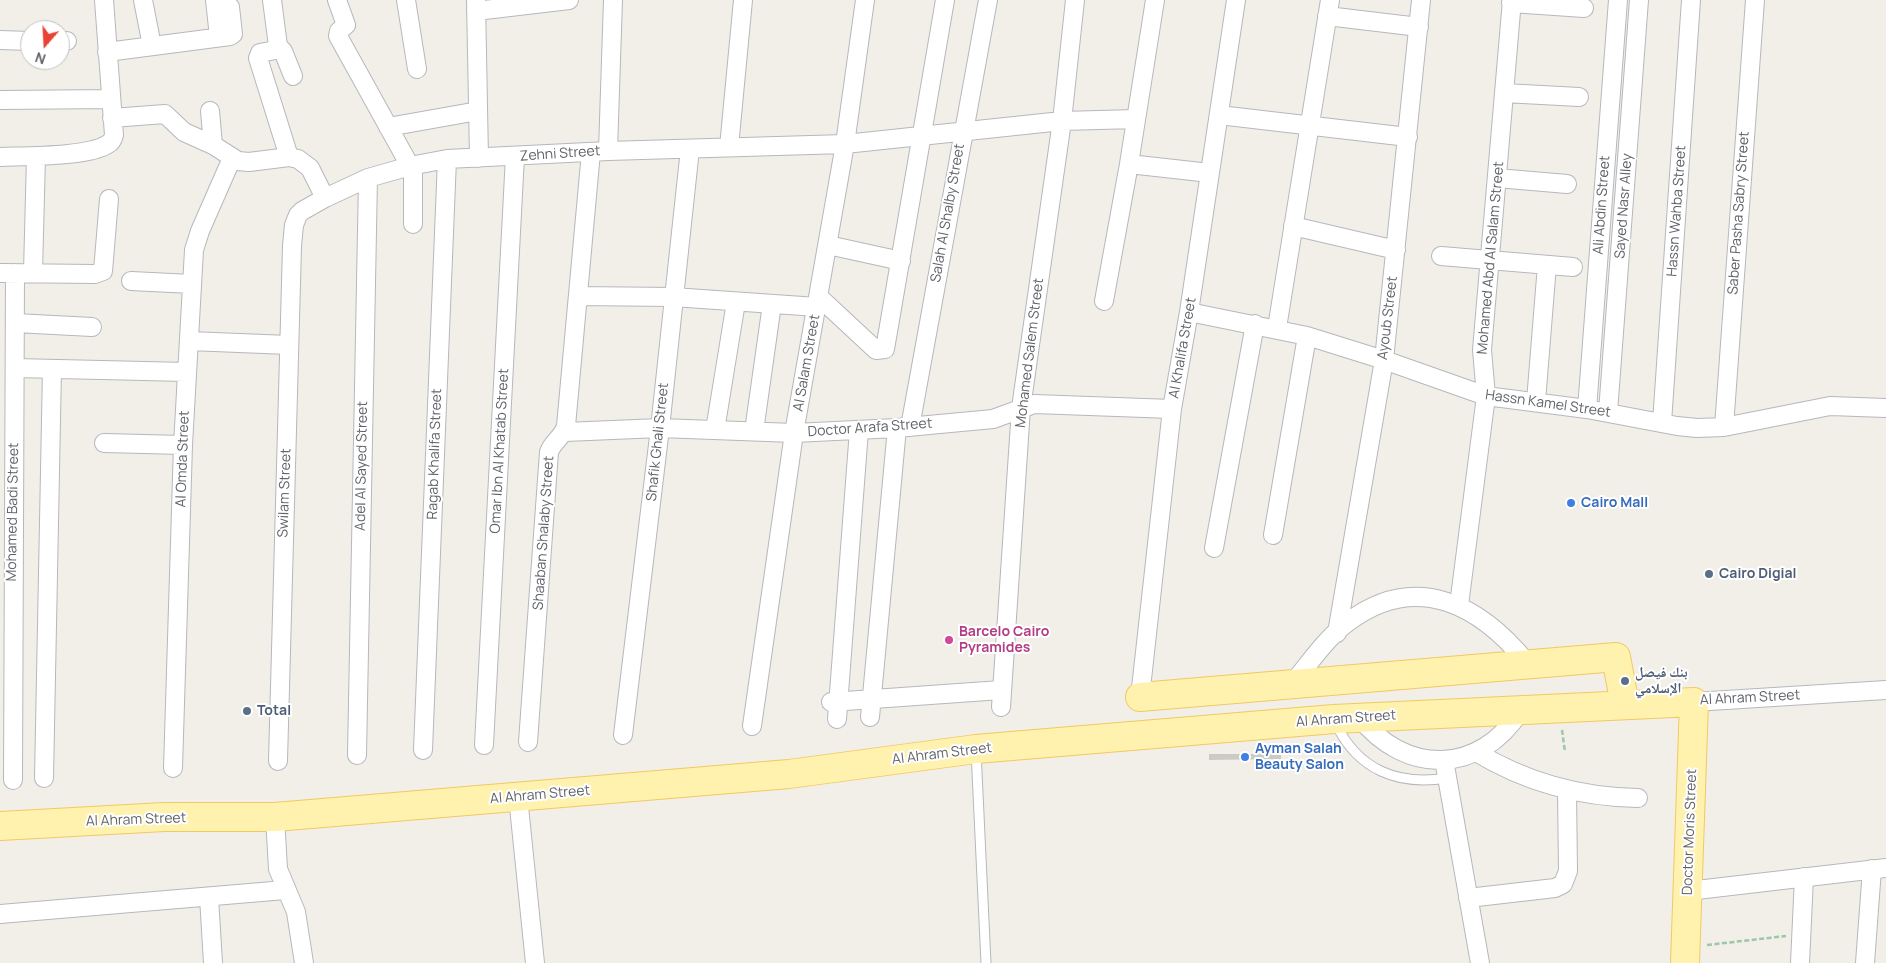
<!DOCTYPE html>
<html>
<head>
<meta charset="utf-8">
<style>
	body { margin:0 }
	#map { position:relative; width:1886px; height:963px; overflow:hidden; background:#f1efe8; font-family:Manrope,sans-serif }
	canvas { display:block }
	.north { position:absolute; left:20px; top:20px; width:50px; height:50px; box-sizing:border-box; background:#fff; border:1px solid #bfc1c3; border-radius:50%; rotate:199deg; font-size:14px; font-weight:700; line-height:20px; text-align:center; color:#5f6368 }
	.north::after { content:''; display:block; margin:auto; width:18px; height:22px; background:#ea4335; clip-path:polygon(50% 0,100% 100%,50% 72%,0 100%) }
</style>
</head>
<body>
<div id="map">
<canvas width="1886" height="963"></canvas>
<div class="north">N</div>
</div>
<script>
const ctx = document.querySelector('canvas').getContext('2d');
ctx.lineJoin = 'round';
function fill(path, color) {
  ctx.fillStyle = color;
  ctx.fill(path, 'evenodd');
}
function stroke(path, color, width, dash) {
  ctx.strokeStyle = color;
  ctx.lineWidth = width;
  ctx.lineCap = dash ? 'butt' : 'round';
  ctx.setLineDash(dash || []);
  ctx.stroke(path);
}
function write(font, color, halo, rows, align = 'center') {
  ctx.font = font + ' Manrope,"Noto Naskh Arabic",sans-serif';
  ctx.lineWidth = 4;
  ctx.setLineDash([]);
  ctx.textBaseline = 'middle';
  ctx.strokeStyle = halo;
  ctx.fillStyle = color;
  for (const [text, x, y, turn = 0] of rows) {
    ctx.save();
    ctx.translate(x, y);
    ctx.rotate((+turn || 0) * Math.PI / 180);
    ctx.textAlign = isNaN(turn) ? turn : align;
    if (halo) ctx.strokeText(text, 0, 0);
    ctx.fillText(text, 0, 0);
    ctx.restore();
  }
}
const building = new Path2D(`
	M1209,754h72v5l-72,1z`);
const path = new Path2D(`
	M1562,730l3,22
	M1707,945l79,-9`);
const service = new Path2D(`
	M1336,724c22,46 62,62 111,54
	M976,751l10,212`);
const minor = new Path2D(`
	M143,0l9,46
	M215,0l4,37
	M272,0l6,46 -3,4 -15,3 -2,5 31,99
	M337,0l9,25 -7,6 -1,5 72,130
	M406,0l11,69
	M476,0l3,158
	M1511,3l73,5
	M476,11l93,-11
	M1327,16l92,11
	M0,40l30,1
	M60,41h7
	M278,46l5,5 10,25
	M107,52l123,-16 3,-2 -3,-27
	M1504,93l75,4
	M0,100l111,-1
	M210,111l3,34
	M1219,115l189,22
	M112,118l53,-4 19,18 29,13 25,16 11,1 40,-5 9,2 12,9 15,30
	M388,127l90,-16
	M729,147l14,-147
	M608,151l5,-151
	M0,157c24,-1 89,0 108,-13 4,-2 5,-5 6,-9l-10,-135
	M1129,164l81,9
	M1497,178l70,6
	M413,224v-59
	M1293,226l103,24
	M828,245l73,16
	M1441,256l132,11
	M33,272l3,-116
	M0,273l95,1 8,-3 6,-72
	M131,281l61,3
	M578,296l95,1 144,10
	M819,297l57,53 9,-1 60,-349
	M1104,301l25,-137 26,-164
	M1189,312l118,24 77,24 102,36 101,13 90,17 20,2 27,-1 106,-21 56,2
	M15,323l77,4
	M1277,328l53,-328
	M189,341l100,4
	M15,368l172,4
	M1536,401l11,-136
	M1587,409l31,-409
	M1608,412l31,-412
	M1662,423l29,-423
	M910,427l78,-427
	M1724,427l31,-427
	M715,430l21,-128
	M754,431l18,-127
	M565,432l95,-4 134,5 103,-5 96,-9 41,-15 138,5
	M104,443l79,2
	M1273,535l34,-199
	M1214,548l41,-224
	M1459,605l27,-209 -4,-46 30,-350
	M1337,633l47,-273 37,-360
	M1292,684c17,-20 34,-46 56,-62 69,-52 133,-16 180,42
	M1140,697l32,-288 17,-97 47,-312
	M831,702l170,-12
	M1694,702l192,-12
	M1001,707l20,-299 41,-287 13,-121
	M870,717l27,-289
	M1359,717c47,59 121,58 162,-7
	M837,719l22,-289
	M752,726l42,-293 51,-289 20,-144
	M623,735l37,-307 30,-279
	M528,742l21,-290c4,-11 14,-15 17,-26l25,-274
	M484,745l31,-589
	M423,750l24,-591
	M1476,752c51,31 103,45 162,46
	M357,755l11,-577
	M1444,760l36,203
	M278,761l14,-515 2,-21 4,-10 4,-4 23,-13 43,-20 42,-12 37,-7 161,-8 237,-7 217,-23 74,-2
	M173,768l10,-323 11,-195 6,-19 32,-73
	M44,778l8,-409
	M13,780l2,-507
	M518,797l17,166
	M275,817l3,52 18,43 8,51
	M1688,891l198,-23
	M209,897l4,66
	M1468,898l87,-10 8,-4 5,-13 -1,-80
	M0,914l285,-24
	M1800,963l4,-86
	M1865,963l7,-94`);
const primary = new Path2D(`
	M1140,697l476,-40 9,48
	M0,826l164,-9h111l514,-43 187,-25 358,-30 360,-17 -9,261`);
const markers = [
	[1571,503,5,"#3f7fe0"],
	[1709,574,5,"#5c6f8a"],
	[949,640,5,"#d1479c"],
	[1625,681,5,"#5c6f8a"],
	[247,711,5,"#5c6f8a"],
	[1245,757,5,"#3f7fe0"]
];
const streetNames = [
	["Zehni Street",560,154,-4],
	["Ali Abdin Street",1602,205,-86],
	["Sayed Nasr Alley",1624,206,-86],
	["Hassn Wahba Street",1677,211,-86],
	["Salah Al Shalby Street",948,213,-80],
	["Saber Pasha Sabry Street",1739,213,-86],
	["Mohamed Abd Al Salam Street",1491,258,-85],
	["Ayoub Street",1388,318,-83],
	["Al Khalifa Street",1183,348,-80],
	["Mohamed Salem Street",1030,353,-83],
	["Al Salam Street",807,363,-80],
	["Hassn Kamel Street",1548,404,8],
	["Doctor Arafa Street",870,428,-4],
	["Shafik Ghali Street",658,442,-84],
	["Omar Ibn Al Khatab Street",500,451,-87],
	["Ragab Khalifa Street",435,454,-88],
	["Al Omda Street",183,459,-88],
	["Adel Al Sayed Street",362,466,-89],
	["Swilam Street",285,493,-88],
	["Mohamed Badi Street",13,512,-89],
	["Shaaban Shalaby Street",544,533,-86],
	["Al Ahram Street",1750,698,-3],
	["Al Ahram Street",1346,719,-4],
	["Al Ahram Street",942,754,-7],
	["Al Ahram Street",540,795,-5],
	["Al Ahram Street",136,820,-2],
	["Doctor Moris Street",1690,832,-88]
];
const shopNames = [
	["Cairo Mall",1581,503],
	["Ayman Salah",1255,749],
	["Beauty Salon",1255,765]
];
const serviceNames = [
	["Cairo Digial",1719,574],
	["بنك فيصل",1635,673],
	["الإسلامي",1635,689],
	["Total",257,711]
];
const hotelNames = [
	["Barcelo Cairo",959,632],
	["Pyramides",959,648]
];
fill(building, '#cccac5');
stroke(service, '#b5b8bc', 11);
stroke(minor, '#b5b8bc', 20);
stroke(primary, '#f2c960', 30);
stroke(path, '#9cc7a9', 2.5, [5, 2.5]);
stroke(service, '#fff', 9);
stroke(minor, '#fff', 18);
stroke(primary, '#fff2af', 28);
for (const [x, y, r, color] of markers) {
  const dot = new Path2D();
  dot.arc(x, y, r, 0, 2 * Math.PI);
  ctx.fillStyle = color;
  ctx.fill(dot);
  stroke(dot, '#fff', 2);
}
write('14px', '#5f6368', '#fff', streetNames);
write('bold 14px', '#366cbe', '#fff', shopNames, 'left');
write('bold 14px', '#4e5e75', '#fff', serviceNames, 'left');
write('bold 14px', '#b23c85', '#fff', hotelNames, 'left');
</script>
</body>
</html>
